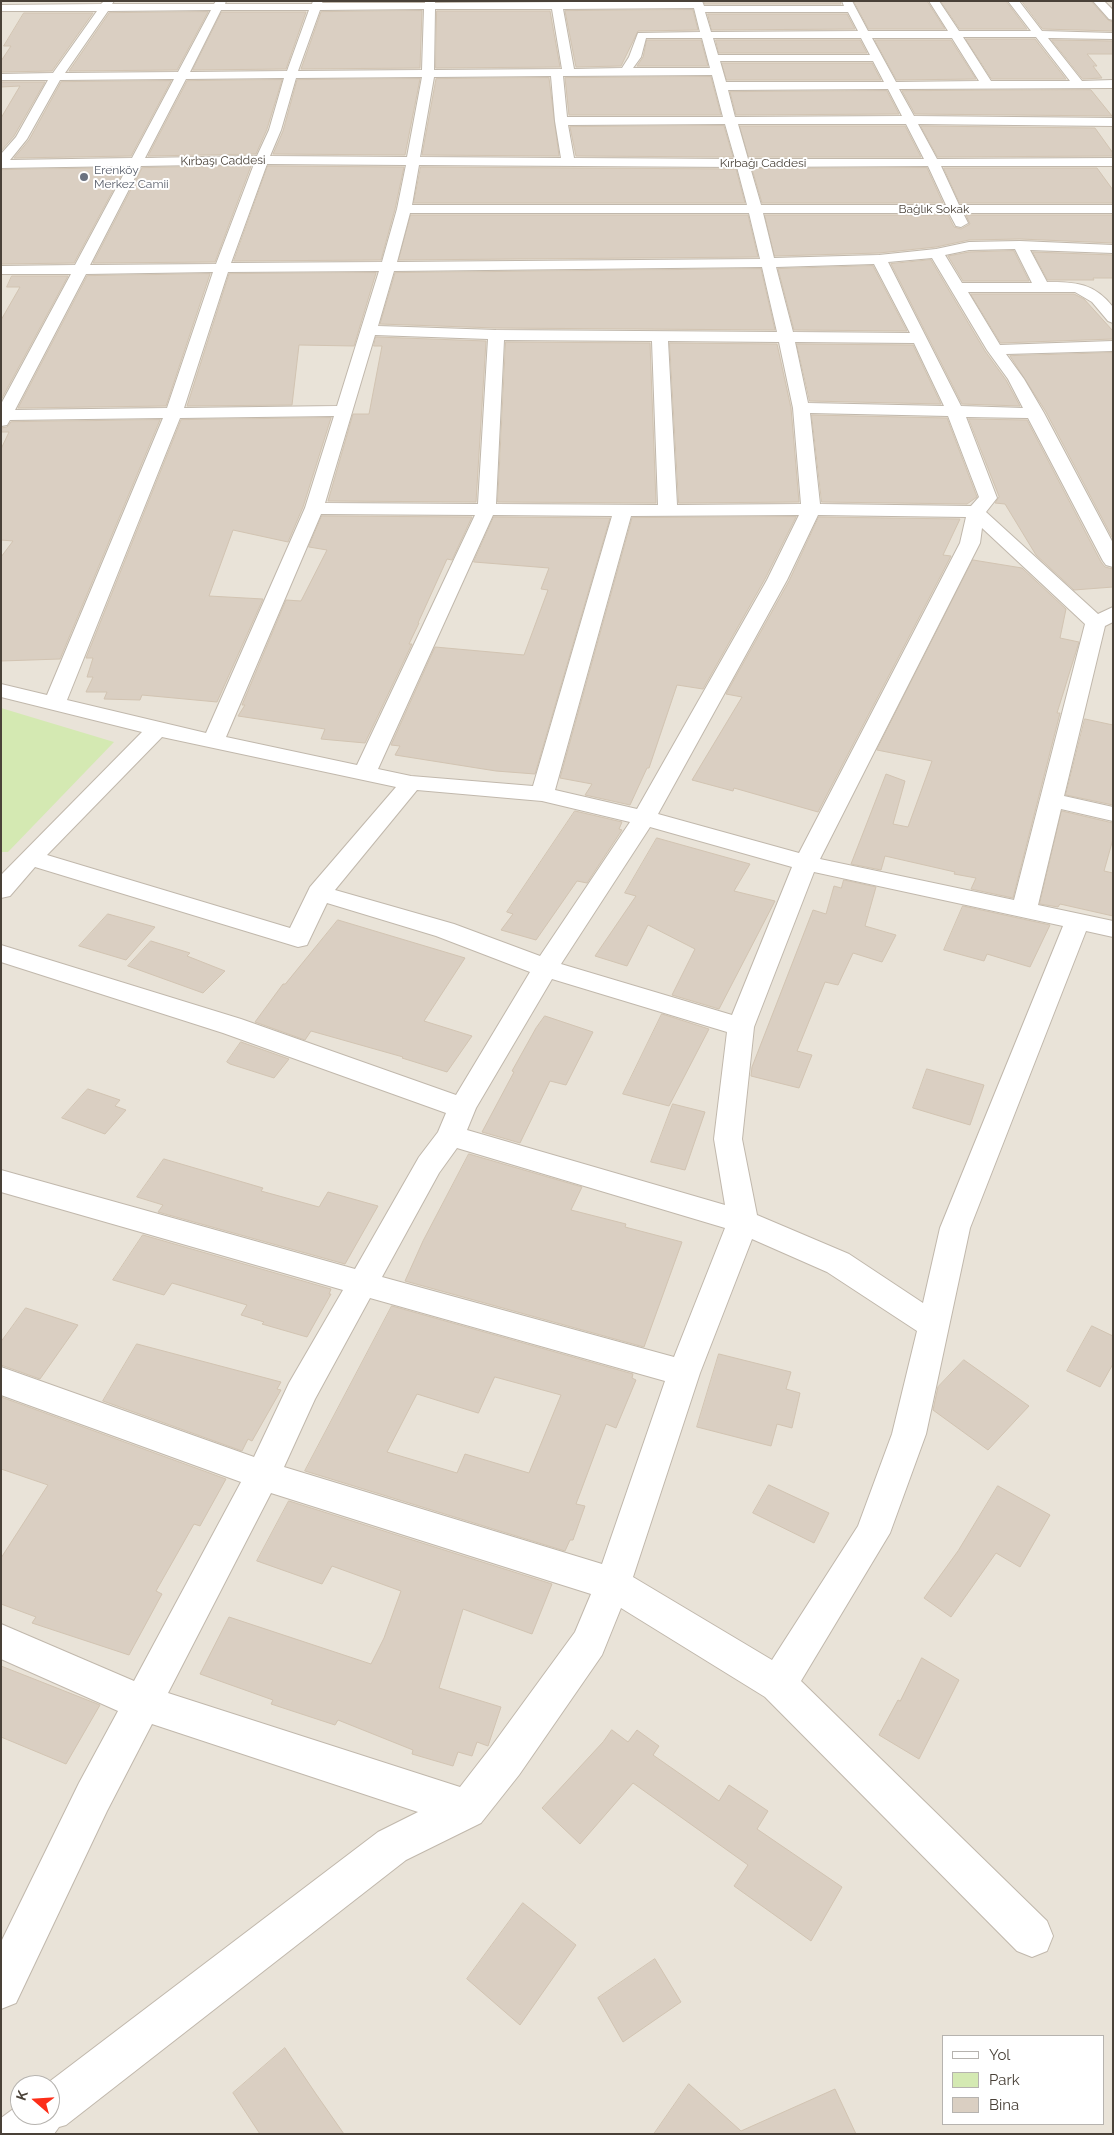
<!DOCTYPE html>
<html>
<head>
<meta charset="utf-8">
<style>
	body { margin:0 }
	#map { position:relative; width:1114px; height:2135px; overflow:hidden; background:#f5f1ea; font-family:Raleway,sans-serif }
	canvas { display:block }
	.frame { position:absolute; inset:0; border:2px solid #494138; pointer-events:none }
	.legend { position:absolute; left:942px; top:2035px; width:162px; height:90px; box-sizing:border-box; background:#fff; border:1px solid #b6b3af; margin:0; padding:6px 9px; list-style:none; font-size:15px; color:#494138 }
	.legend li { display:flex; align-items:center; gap:10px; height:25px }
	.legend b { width:25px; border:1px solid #b6b3af }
	.north { position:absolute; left:10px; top:2075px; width:50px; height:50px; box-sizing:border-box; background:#fff; border:1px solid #b6b3af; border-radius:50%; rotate:289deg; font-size:14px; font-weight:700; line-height:20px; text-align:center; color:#494138 }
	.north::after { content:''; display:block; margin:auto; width:18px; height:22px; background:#fc2e19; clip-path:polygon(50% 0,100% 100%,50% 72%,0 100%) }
</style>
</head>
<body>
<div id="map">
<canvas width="1114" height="2135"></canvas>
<div class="frame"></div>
<ul class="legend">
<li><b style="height:6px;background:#fff"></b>Yol</li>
<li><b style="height:14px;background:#d4e9b2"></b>Park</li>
<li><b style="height:14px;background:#dacfc2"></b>Bina</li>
</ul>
<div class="north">K</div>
</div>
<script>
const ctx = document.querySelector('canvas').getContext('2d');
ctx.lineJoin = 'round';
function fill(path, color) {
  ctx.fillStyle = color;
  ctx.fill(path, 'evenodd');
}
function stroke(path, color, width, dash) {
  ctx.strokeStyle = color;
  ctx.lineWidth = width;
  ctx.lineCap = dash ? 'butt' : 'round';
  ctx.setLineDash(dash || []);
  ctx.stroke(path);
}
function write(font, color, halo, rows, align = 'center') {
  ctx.font = font + ' Raleway,sans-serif';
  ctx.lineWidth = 4;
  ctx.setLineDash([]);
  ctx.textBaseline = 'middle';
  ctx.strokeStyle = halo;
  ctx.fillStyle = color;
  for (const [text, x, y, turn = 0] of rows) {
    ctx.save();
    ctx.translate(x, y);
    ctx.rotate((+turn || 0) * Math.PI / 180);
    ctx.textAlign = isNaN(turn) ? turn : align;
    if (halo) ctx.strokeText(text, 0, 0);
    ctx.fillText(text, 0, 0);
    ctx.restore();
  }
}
const residential = new Path2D(`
	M1,1h1112v2133h-1112zM943,2036h160v88h-160zM20,2085h30v30h-30z`);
const green = new Path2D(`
	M1,708l113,34 -106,110h-7z`);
const building = new Path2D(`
	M704,1h136l1,3h-136z
	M854,1h73l18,28h-76z
	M941,1h65l21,28h-67z
	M1022,1h69l17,19 5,2v9l-70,-2z
	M693,10l5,20 -60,1 -17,35 -45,1 -11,-56z
	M422,11l-2,57 -119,1 20,-57z
	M437,11h113l10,56 -124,1z
	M208,12l-31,58 -108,1 40,-58z
	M222,12h84l-20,57 -93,1z
	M24,13h69l-41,58 -51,1v-11l10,-15h-7z
	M708,14h139l8,15 -143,1z
	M966,39h69l31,40h-74z
	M647,40h54l7,26h-71l6,-9z
	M716,40h144l7,13h-148z
	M875,40h76l25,39 -79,1z
	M1052,40l61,1v13h-26l10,12h-4l9,12 -19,1z
	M722,63h150l9,17h-154z
	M711,77l10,38h-152l-4,-37z
	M549,78l10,78 -137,-1 14,-76z
	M420,79l-15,76 -132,-1 10,-23 14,-51z
	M282,80l-15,49 -11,25 -108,2 39,-75z
	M171,81l-40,75 -117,2 15,-18 32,-58z
	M1,82h44l-31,54 -13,15v-33l19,-32 -19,1z
	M1091,90l21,26 -197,-2 -13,-23z
	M887,91l12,23 -163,1 -6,-23z
	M724,126l9,31 -157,-1 -6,-29z
	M740,126h165l16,31h-172z
	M921,126l174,2 18,25v3l-175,1z
	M251,166l-36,96 -122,1 49,-95z
	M268,166l136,1 -9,42 -14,51 -147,1z
	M421,167l315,2 9,34h-331z
	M125,168l-51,95 -73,1v-94z
	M927,168l16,35h-181l-10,-34z
	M944,168h153l16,22v13h-153z
	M411,215h337l10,42 -359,3z
	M765,215h183l6,12 7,2 9,-5 -4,-9h147v28l-93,-4 -51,1 -33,7 -57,6 -104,3z
	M1014,251l15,30h-66l-15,-25 21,-4z
	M1033,252l80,3v23h-20l1,2h-46z
	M931,260l54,91 21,29 14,26 -58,-2 -71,-140z
	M873,266l34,65 -113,-1 -16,-61z
	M761,269l14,61 -279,-2 -116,-4 15,-51z
	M376,273l-22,73 -55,-1 -7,60 -105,1 42,-132z
	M210,274l-44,132 -148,2 69,-132z
	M12,276h56l-67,124v-80l19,-33h-13z
	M971,294h103l10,5 29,32v8l-112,4z
	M376,337l110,4 -10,161 -148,-1 25,-87h16l13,-68h-8z
	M506,342l144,1 6,160 -158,-1z
	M670,343l107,1 14,64 8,94 -120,1z
	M797,344l116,1 28,59 -131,-3z
	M1113,353v186l-67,-127 -36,-56z
	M812,415l135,3 30,79 -10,7 -145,-2z
	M331,418l-28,89 -15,35 -55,-12 -24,66 54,3 -46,103 -75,-7 -2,5 -36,-1 3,-7h-21l7,-15h-6l6,-19h-7l95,-238z
	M969,419l58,1 74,142 4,5 8,2v18l-39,3 -38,-35 -31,-51 -10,-1 4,-6z
	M160,420l-100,239 -59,2v-104l12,-16 -12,-1v-91l8,-17h-8v-4l6,-1 4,-5z
	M322,516l150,1 -20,43 -5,-1 -29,64h1l-10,21h3l-47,99 -44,-4 4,-10 -87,-13 7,-11h-3l44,-105 15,1 26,-51 -18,-3z
	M494,517l116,1 -75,256 -39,-3 -101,-16 5,-9 -9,-1 44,-98 89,8 24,-65 -7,-1 8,-21 -75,-6z
	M796,517l-31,62 -62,110 -26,-4 -28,83h-2l-17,37 -45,-10 7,-11 -32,-6 72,-260z
	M819,517l141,2 -17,36 8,1 -133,256 -84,-24 -1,3 -41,-11 50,-83 -16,-3 63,-113z
	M973,560l49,8 44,41 -6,29 19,4 -22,71h3l-47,185 -42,-9 5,-11 -22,-4 1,-2 -70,-16 -4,14 -30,-6 35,-90 19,7 -12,43 15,3 24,-66 -55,-11z
	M1085,719l28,6v80l-47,-10z
	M575,811l47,11 -3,7 3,1 -35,53 -10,-2 -41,59 -35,-10 12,-16 -6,-2z
	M1062,811l51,12v16l-9,32 9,2v43l-53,-12 -2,3 -18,-3z
	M657,838l93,26 -16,27 41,10 -56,108 -47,-14 23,-46 -47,-24 -21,41 -32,-10 41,-60 -11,-3z
	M844,880l32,7 -11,39 31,9 -14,27 -29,-9 -15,32 -13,-3 -28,69 15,4 -13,33 -48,-12 1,-9 61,-157 13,4 8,-28 7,2z
	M963,906l87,19 -20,42 -43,-13 -3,7 -40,-11z
	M108,914l47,13 -29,33 -47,-14z
	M338,920l127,38 -41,63 48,15 -25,36 -45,-14 1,-1 -92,-26 -6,9 -50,-18 28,-38h2z
	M151,941l39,12 -3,3 38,15 -22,22 -75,-27z
	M662,1014l47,15 -40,77 -46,-12z
	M545,1016l48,16 -27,53 -16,-4 -30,62 -38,-11 32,-60 -2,-1 24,-43z
	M241,1042l48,17 -15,19 -44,-14 -3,-2z
	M927,1069l57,16 -14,40 -57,-17z
	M88,1089l32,11 -5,6 11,4 -21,24 -43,-16z
	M673,1104l32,8 -20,58 -34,-8z
	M469,1154l113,33 -11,23 55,14 -1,3 57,15 -38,105 -239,-66 18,-40z
	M164,1159l99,29 -2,3 58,16 9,-15 50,14 -33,58 -187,-52 5,-7 -26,-8z
	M143,1235l188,54 -2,5h2l-24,43 -45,-13 2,-2 -23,-7 6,-10 -75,-22 -8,12 -51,-15z
	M392,1306l241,68 -1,4 4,2 -20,48 -10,-4 -30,80 9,2 -12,34h-3l-5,11 -260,-80zM495,1377l66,18 -32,78 -64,-19 -8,19 -70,-21 30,-58 61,19z
	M26,1308l52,17 -38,54 -39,-14v-23z
	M1092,1326l21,10v28l-13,23 -33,-16z
	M137,1344l144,38 -4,7 4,1 -29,51 -4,-2 -6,12 -139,-50z
	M719,1354l72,18 -5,17 14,4 -8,35 -15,-4 -6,22 -74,-19z
	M964,1360l65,46 -41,44 -55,-40 5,-23z
	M1,1397l225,82 -26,47 -6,-2 -38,67 6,3 -33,61 -97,-32 4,-6 -35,-13v-46l47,-73 -47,-16z
	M769,1485l60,28 -15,30 -61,-30z
	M998,1486l52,29 -30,52 -24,-14 -45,64 -27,-19 34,-47z
	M289,1501l263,83 -20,50 -69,-25 -24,79 62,19 -13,39 -11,-4 -5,14 -14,-4 -5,14 -41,-12 1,-4 -75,-30 -3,5 -64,-21 2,-4 -73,-26 29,-57 142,47 13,-26 17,-47 -69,-25 -10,18 -65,-23z
	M922,1658l37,22 -40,79 -40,-24 19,-35 2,1z
	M1,1666l99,39 -34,59 -65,-27z
	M612,1730l16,12 9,-12 22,16 -6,9 66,46 10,-16 39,26 -11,18 85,58 -31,54 -77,-55 14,-21 -115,-82 -53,61 -38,-36 61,-66z
	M523,1903l53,42 -56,80 -53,-46z
	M655,1959l26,43 -58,40 -25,-44z
	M285,2048l31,46 28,40h-84l-27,-41z
	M689,2084l52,47 94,-42 21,45h-202z`);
const street = new Path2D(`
	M104,1h10l-2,3h102l2,-3h10l-1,3h87l1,-3h10l-1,2h103v-2h10v2l267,-2 2,5h140l-2,-5h10l16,30h80l-19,-30h10l20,30h72l-23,-30h11l23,30 71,2v6l-65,-1 34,43 31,-1v8l-214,1 15,27 199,2v8l-195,-2 19,35 176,-1v8h-172l18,39h154v8h-150l5,10 -7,4 -5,-1 -7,-13h-186l11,45 105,-3 57,-6 33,-7 51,-1 93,4v8l-83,-3 17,32c29,0 47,1 66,25v16l-5,-2 -16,-19 -17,-10h-107l32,53 113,-4v10l-107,3 18,25 20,34 69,130v24l-7,-2 -3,-4 -75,-143 -62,-1 31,81 -11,14 112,102 15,-7v15l-8,4 -41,170 49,11v14l-52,-12 -23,96 75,16v16l-27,-6 -116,297 -44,206 -36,99 -89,148 246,240 6,15 -6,15 -15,6 -15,-6 -252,-254 -144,-89 -19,47 -83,120 -38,48 -75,37 -340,265 -7,2 -5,7h-53v-16l19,-14v11h30v-30h-5l333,-253 40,-20 -266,-88 -45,87 -91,192 -15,6v-67l78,-159 39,-72 -117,-52v-35l133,57 107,-199 -240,-87v-28l253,90 35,-74 54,-93 -342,-98v-22l354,99 64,-112 19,-25 8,-19 -223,-80 -222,-71v-17l240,74 215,76 74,-123 -94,-36 -109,-33 -20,42 -9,2 -263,-80 -25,29 -9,2v-23l141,-143 -141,-35v-13l46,11 116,-277 -153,2 -3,5 -6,1v-22l70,-130h-70v-8l74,-1 53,-99 -127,2v-14l15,-17 32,-57h-47v-6l52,-1 44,-62h-96v-6l100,-1zM694,8l6,24 -62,1 -9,24 -7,11 -48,1 -11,-60zM424,9l-2,61 -124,1 22,-61zM435,9h117l10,60 -128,1zM211,10l-33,62 -113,1 43,-62zM221,10h88l-22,61 -97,1zM705,12h143l10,19 -147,1zM963,37h73l34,44h-79zM646,38h56l8,30h-77l8,-11zM713,38h148l9,17h-152zM872,38h80l27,43 -83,1zM720,61h153l11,21h-158zM712,75l11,42h-156l-4,-41zM551,76l4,45 6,37 -141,-1 14,-80zM422,77l-15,80 -137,-1 11,-26 15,-52zM284,78l-15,52 -12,26 -112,2 41,-79zM174,79l-42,79 -122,2 17,-21 33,-59zM888,89l14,27 -167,1 -7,-27zM725,124l10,35 -161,-1 -6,-33zM738,124h168l18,35h-176zM254,164l-38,100 -126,1 51,-99zM267,164l139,1 -9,44 -15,53 -151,1zM419,165l318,2 10,38h-335zM928,166l18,39h-185l-11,-38zM410,213h339l11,46 -363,3zM1015,249l17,34h-70l-17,-28 24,-5zM932,258l55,92 21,29 15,29 -62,-2 -73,-144zM874,264l36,69 -117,-1 -17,-65zM762,267l15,65 -281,-2 -118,-4 16,-55zM379,271l-42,135 -153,2 44,-136zM213,272l-46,136 -152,2 71,-136zM375,335l113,4 -10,165 -153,-1zM504,340l148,1 6,164 -162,-1zM668,341l111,1 14,66 8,96 -124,1zM795,342l119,1 30,63 -136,-3zM810,413l138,3 31,81 -8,9 -151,-2zM334,416l-29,92 -99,225 -139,-33 113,-282zM321,514l154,1 -118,250 -131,-28zM493,515l119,1 -79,270 -122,-10 -33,-7zM799,515l-32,65 -130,229 -82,-19 76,-274zM818,515l148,2 -6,26 -161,310 -141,-39 129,-234zM982,528l103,96 -71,276 -194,-41 160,-316zM162,737l234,50 -86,100 -20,41 -243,-73zM417,790l125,11 88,21 -90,134 -86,-32 -119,-34zM650,827l142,40 -60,148 -171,-51zM814,872l249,54 -123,302 -17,75 -74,-49 -92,-39 -15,-76 12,-112zM552,979l175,53 -13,107 11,66 -258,-75 9,-22zM457,1148l268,80 -51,129 -292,-80 57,-104zM752,1239l75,33 90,59 -25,103 -34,92 -86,134 -139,-83 67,-204zM370,1298l295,83 -63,183 -318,-97 31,-68zM271,1493l320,101 -16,38 -84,115 -31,40 -292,-94z
	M1093,1h11l9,9v10l-4,-1z`);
const markers = [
	[84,177,5,"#6b7280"]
];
const farStreetnames = [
	["Kırbaşı Caddesi",223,161,-1],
	["Kırbağı Caddesi",763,163],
	["Bağlık Sokak",934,209]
];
const farWorshipnames = [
	["Erenköy",94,170],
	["Merkez Camii",94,184]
];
fill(residential, '#e9e3d8');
fill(green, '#d4e9b2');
fill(building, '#dacfc2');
stroke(building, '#d2c4b2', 1);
stroke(street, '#c1b8ac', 2);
fill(street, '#fff');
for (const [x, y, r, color] of markers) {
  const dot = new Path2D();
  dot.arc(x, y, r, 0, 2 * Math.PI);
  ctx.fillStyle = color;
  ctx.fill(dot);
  stroke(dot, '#fff', 2);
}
write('12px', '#494138', '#fff', farStreetnames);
write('12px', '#5b616d', '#fff', farWorshipnames, 'left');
</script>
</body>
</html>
